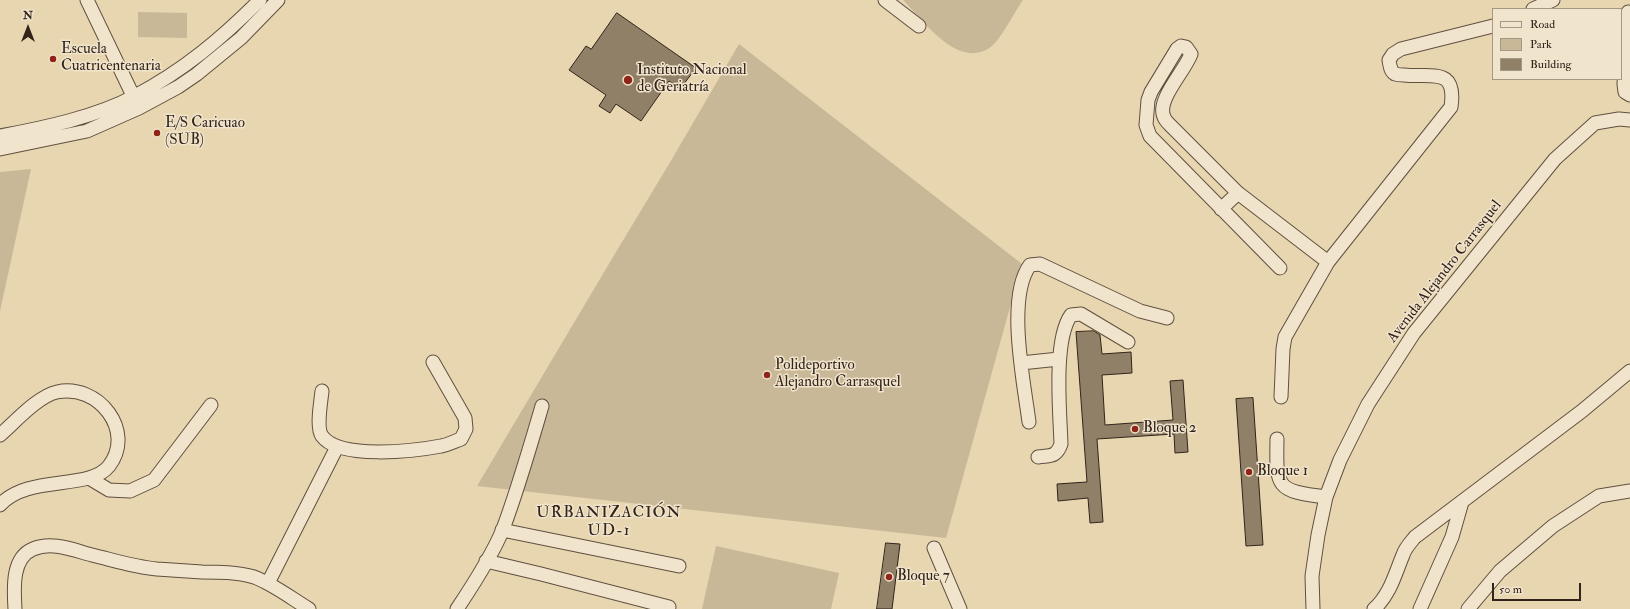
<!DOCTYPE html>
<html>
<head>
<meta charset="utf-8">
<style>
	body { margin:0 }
	#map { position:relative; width:1630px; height:609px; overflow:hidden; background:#e8d6b0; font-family:"IM FELL Double Pica",serif }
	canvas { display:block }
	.legend { position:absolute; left:1492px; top:8px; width:130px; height:72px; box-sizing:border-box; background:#f0e4cc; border:1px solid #a49785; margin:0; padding:5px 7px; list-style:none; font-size:12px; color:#32231b }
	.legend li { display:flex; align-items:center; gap:8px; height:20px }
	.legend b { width:20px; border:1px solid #a49785 }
	.north { position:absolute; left:8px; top:8px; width:40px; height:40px; -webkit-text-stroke:3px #f0e4cc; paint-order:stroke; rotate:0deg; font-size:11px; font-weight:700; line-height:16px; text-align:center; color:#32231b }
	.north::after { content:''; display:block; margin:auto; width:14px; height:18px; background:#32231b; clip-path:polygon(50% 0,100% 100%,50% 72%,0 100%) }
	.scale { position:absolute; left:1492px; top:583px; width:89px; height:18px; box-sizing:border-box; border:2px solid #32231b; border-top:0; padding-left:5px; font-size:12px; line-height:14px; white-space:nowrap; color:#32231b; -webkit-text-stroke:3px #f0e4cc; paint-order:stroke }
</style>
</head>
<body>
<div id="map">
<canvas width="1630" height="609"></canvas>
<ul class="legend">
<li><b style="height:5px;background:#f0e4cc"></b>Road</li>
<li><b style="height:11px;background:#c9b897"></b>Park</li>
<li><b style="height:11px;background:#918068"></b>Building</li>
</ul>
<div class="north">N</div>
<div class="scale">50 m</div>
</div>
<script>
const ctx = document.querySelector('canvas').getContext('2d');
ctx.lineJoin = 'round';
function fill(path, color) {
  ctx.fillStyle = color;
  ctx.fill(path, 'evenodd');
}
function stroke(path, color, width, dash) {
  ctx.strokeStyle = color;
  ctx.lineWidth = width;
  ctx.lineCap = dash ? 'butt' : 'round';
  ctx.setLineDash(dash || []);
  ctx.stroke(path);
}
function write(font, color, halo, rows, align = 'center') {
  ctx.font = font + ' "IM FELL Double Pica",serif';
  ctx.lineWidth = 3;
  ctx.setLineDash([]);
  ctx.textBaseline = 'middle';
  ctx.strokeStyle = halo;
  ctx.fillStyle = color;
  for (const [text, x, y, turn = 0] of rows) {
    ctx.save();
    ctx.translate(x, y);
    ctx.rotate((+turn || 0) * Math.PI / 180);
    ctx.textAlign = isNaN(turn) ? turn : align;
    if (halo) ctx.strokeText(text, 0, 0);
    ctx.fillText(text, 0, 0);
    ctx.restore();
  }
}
const green = new Path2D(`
	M903,0h120c-7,10 -23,40 -31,46 -33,26 -68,-25 -89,-46z
	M138,12l49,1v25l-49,-1z
	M739,44l283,220 -76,274 -469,-52 136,-229 59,-98z
	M31,169l-31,142v-139z
	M716,546l123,27 -8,36h-129z`);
const building = new Path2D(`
	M617,13l79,55 -16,21 -11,-8 -28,40 -25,-17 -6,9 -11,-7 7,-11 -37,-25 17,-24 5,3z
	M1094,331l6,4 2,19 29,-2 1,21 -30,2 3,50 68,-5 -3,-39 13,-1 5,72 -13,1 -1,-19 -77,5 6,83 -13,1 -2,-25 -30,3 -1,-17 30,-2 -11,-150z
	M1253,398l10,147 -17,1 -10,-147z
	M886,543l14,1 -8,65h-15z`);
const minor = new Path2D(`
	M87,0l50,104
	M885,0l34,26
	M1533,9l20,-9
	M1628,12l-4,72 1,8 5,3
	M0,136c43,-8 96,-19 135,-40 49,-26 86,-57 125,-96
	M0,149l87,-18 52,-23 39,-21 19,-13 44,-36 37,-38
	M1221,209l17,-16
	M1280,268l-130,-132 -4,-11 2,-25 3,-8 26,-43 4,-3 5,1 5,7c-6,17 -35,46 -27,63 1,3 4,6 6,8l68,68 90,69
	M1021,363l38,-4
	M322,391c-1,10 -6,37 0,45 17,24 93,15 119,10 7,-1 14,-5 20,-7l5,-10 -1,-11 -32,-56
	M1281,397l2,-48 2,-12 43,-75 123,-155c6,-41 -20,-29 -47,-32 -2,0 -6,0 -9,-1 -5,-3 -5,-9 -6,-14l4,-6 8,-5 92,-23
	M1029,422c-5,-39 -23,-125 1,-157l10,-1 100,47 27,7
	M0,435c15,-13 38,-39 57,-43 41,-9 79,39 52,74 -20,25 -81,8 -109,39
	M1277,439c-1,49 -1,52 49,58
	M1038,457c12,-2 18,1 23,-13 -1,-31 -8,-104 10,-129l10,-1 47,28
	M89,478l20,12 21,1 24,-11 57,-75
	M502,530l177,36
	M934,548l26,61
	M486,561l55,13 128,33
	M268,583l69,-136
	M15,609c-1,-19 -4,-51 18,-60 19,-8 40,1 59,6 21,5 43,12 65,14 15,1 30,2 45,3 17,0 35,0 52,5 19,7 37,21 55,32
	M457,609c16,-24 35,-53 46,-80 15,-40 27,-82 39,-123
	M1313,609l-1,-33 6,-41 8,-38 14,-37 28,-56 46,-71 141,-174 40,-36 24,-4 11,1
	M1374,609c16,-14 21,-35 29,-54 2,-7 8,-13 12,-18l167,-126 48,-40
	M1420,609l32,-72 10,-35
	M1468,609l32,-38 53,-45 46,-30 31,-5`);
const markers = [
	[53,59,4,"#8f2418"],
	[628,80,5,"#8f2418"],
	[157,133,4,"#8f2418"],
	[767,375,4,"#8f2418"],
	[1135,429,4,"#8f2418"],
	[1249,472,4,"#8f2418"],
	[889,577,4,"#8f2418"]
];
const poiNames = [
	["Escuela",61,50],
	["Cuatricentenaria",61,67],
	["Instituto Nacional",637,71],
	["de Geriatría",637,88],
	["E/S Caricuao",165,124],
	["(SUB)",165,141],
	["Polideportivo",775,366],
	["Alejandro Carrasquel",775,383],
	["Bloque 2",1143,429],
	["Bloque 1",1257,472],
	["Bloque 7",897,577]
];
const streetNames = [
	["Avenida Alejandro Carrasquel",1445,272,-52]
];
const neighbourhoodNames = [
	["URBANIZACIÓN",609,514],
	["UD-1",609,532]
];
fill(green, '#c9b897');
fill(building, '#918068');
stroke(building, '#32231b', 1);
stroke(minor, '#605040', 15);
stroke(minor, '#f0e4cc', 13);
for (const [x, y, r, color] of markers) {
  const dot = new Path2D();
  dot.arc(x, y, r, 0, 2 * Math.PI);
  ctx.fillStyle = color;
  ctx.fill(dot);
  stroke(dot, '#f0e4cc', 1.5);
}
write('15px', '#32231b', '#f0e4cc', poiNames, 'left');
write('15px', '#32231b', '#f0e4cc', streetNames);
ctx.letterSpacing = '1px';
write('16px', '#32231b', '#f0e4cc', neighbourhoodNames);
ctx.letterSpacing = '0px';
</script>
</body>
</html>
